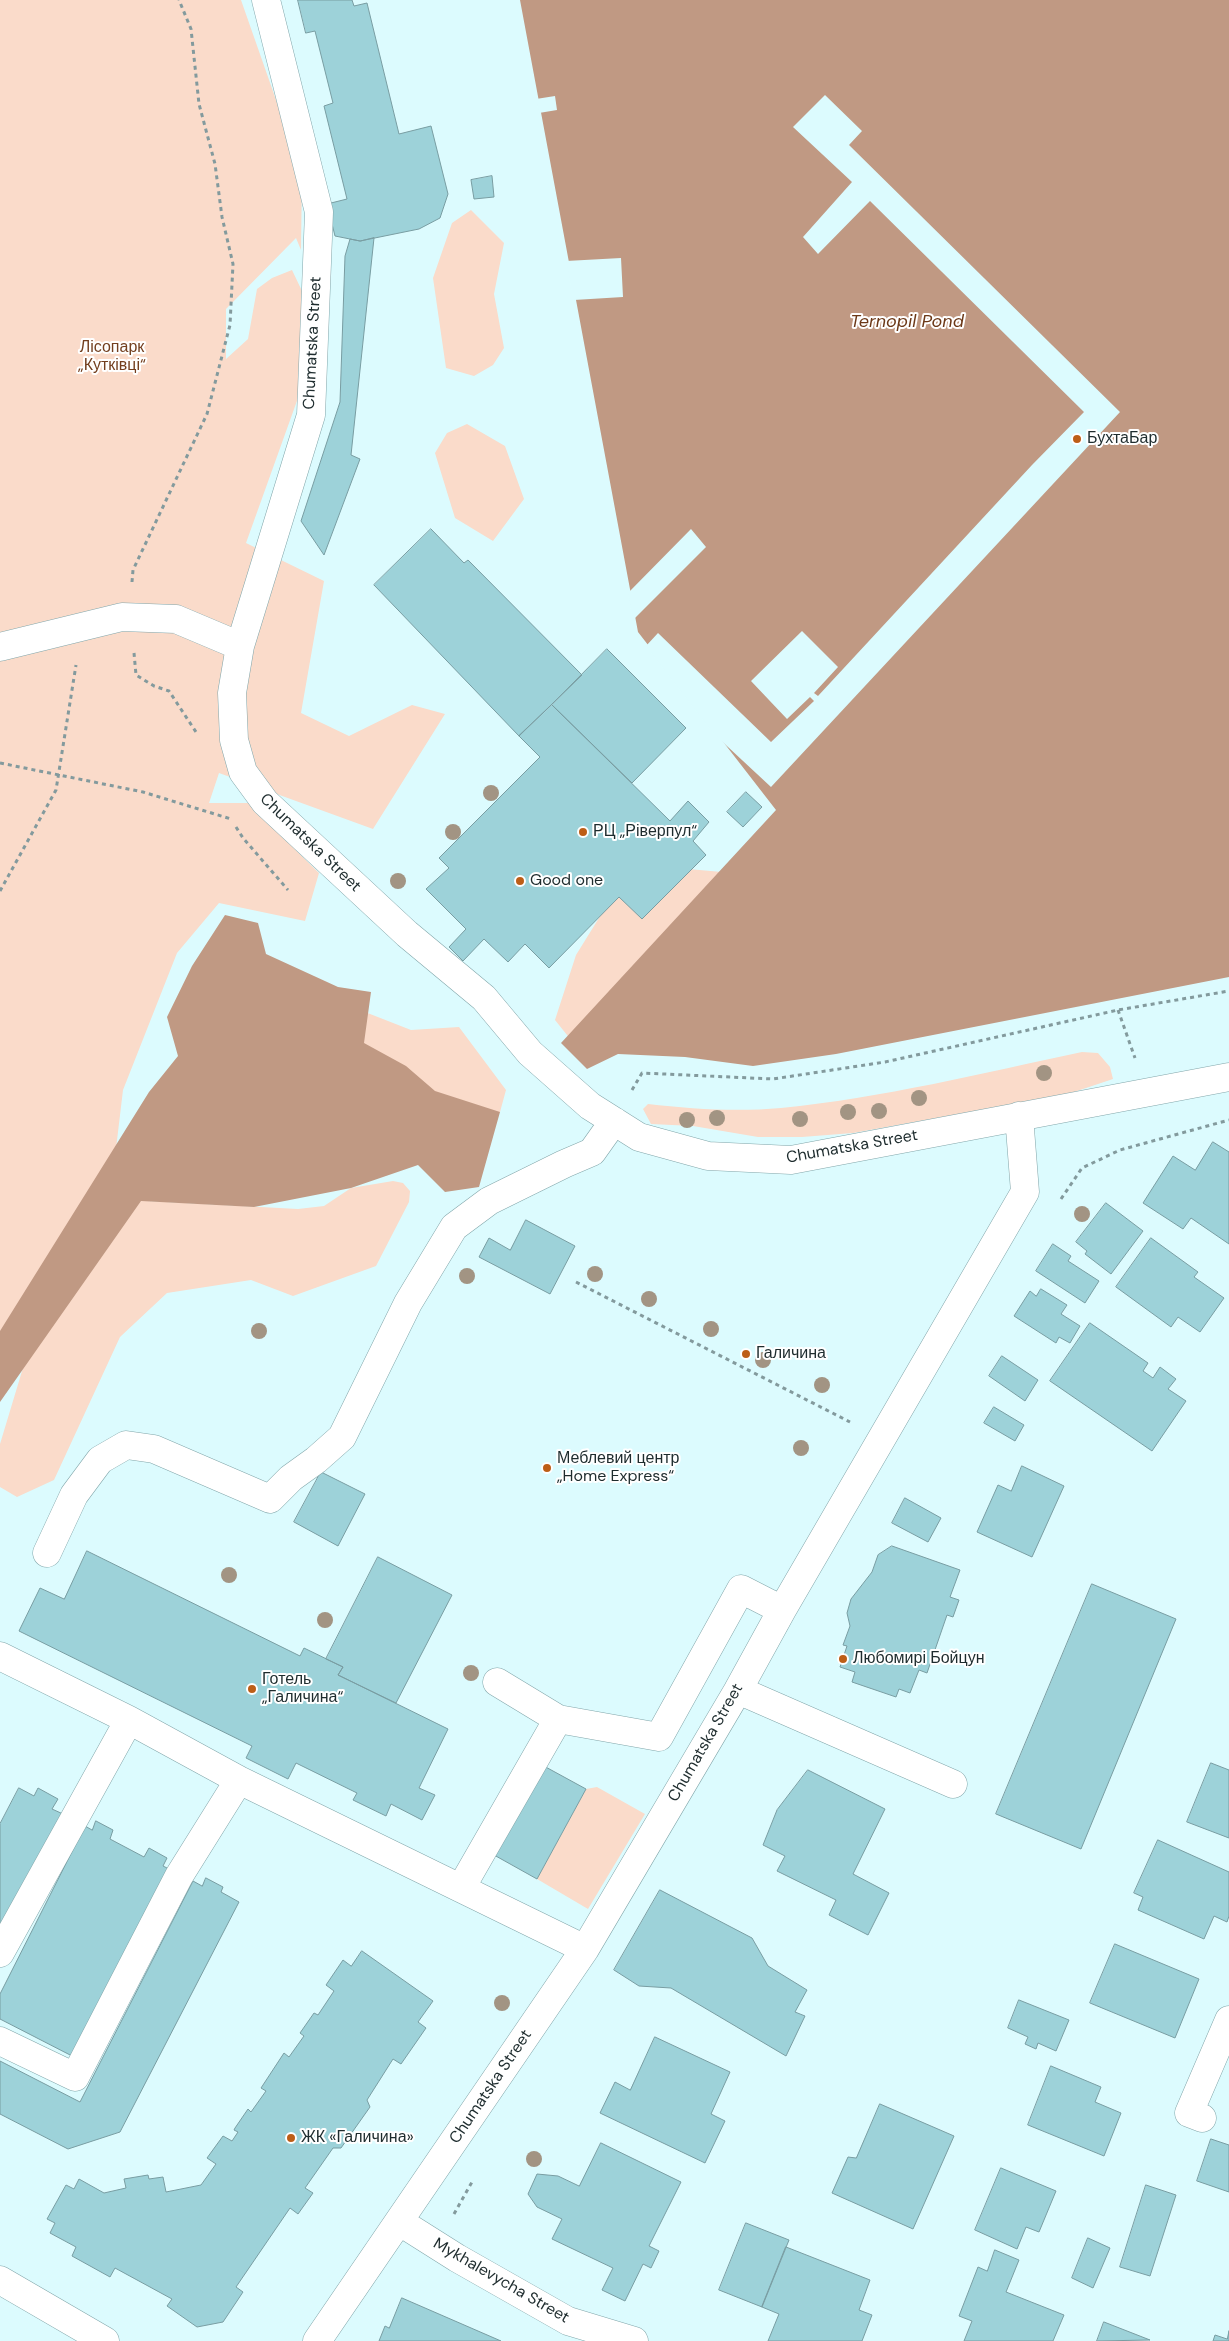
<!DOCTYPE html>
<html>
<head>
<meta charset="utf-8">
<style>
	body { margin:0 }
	canvas { display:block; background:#dcfbfe }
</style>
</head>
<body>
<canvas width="1229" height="2341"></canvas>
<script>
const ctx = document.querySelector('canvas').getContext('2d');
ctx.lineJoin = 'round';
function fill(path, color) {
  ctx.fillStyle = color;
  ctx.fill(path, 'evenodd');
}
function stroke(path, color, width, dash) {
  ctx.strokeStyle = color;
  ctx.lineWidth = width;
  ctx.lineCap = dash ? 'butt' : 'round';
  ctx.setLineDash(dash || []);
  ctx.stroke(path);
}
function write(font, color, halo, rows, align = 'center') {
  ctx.font = font + ' "DM Sans",sans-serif';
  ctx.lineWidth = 4;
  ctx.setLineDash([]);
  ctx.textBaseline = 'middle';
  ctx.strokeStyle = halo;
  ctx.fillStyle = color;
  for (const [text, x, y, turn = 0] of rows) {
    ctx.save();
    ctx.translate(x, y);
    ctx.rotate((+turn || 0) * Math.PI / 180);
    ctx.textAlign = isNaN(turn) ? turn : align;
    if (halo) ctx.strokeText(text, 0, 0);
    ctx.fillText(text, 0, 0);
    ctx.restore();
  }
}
const green = new Path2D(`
	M0,0h241l61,174 -1,76 -5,-12 -70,71v50l22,-20 9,-50 15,-11 20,-8 10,21 -4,107 -52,145 78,38 -23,132 48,23 63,-31 33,9 -72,115 -154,-56 -10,30h39l71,70 -14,48 -86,-18 -42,50 -54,137 -13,109 188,10 26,-3 27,-18 42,-7 10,2 7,8 -1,11 -33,64 -83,30 -42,-16 -84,13 -47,44 -66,143 -37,17 -17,-10v-43l32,-106 -32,63z
	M471,210l33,33 -10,51 10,54 -11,17 -19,11 -28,-8 -13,-90 19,-55z
	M467,424l38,22 19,53 -31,42 -38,-23 -20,-65 12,-20z
	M688,869l34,3 -147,173 -20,-25 21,-65 36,-58z
	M342,1003l69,27 48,-3 47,63 -6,22 -24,7 -131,-60z
	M1082,1052l16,1 12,14 3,12 -48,16 -212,38 -51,4h-44l-65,-11 -42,-2 -8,-15 5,-5c43,5 89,8 133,4 101,-10 202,-35 301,-56z
	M597,1787l48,27 -57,95 -51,-30 49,-90z`);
const water = new Path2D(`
	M520,0h709v977l-393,77 -83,12 -68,-9 -67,-3 -31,15 -26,-26 215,-233 -138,-178z
	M225,915l33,8 8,31 72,33 33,5 -7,51 42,23 29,25 65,21 -21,75 -34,5 -27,-27 -67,23 -97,19 -113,-6 -141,201v-71l149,-239 29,-36 -11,-39 25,-51z`);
const pier = new Path2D(`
	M825,95l37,36 -13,14 271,267 -349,375 -57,-53 -68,-88 12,-13 113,109 43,-41 -4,-4 -23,22 -36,-38 51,-50 36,36 -24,26 4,3 214,-231 52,-53 -214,-211 -52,53 -15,-17 49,-55 -59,-55z
	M555,96l2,14 -18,3 -3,-14z
	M621,258l2,39 -49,3 -8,-39z
	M691,529l15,18 -73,73 -5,-27z`);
const building = new Path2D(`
	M298,0h54l2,6 13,-3 32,131 32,-8 17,68 -8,24 -21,11 -59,12 -25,-5 -8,-32 20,-5 -23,-93 9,-3 -18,-72 -9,2z
	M492,176l2,21 -20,2 -3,-19z
	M374,238l-23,217 9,4 -36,96 -23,-34 39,-119 5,-146 5,-17 10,2z
	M431,529l33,34 4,-3 114,115 -63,61 -145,-151z
	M607,649l79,79 -54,55 -80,-78z
	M552,705l118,116 18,-20 21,21 -16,19 13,14 -64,64 -23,-22 -70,71 -24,-24 -17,18 -24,-23 -21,22 -14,-14 17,-18 -40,-40 23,-21 -10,-10 101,-101 -21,-21z
	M746,792l16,15 -19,20 -16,-15z
	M1213,1142l16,10v92l-38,-26 -8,11 -40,-26 30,-47 22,14z
	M1106,1203l37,28 -32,43 -26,-20 2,-3 -11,-9z
	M526,1220l49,26 -25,48 -71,-37 10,-19 21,12z
	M1151,1238l47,34 -4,5 30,21 -24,34 -22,-15 -7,10 -55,-40z
	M1053,1244l18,12 -3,5 31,20 -14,22 -49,-32z
	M1041,1289l26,16 -6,9 19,12 -10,17 -11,-6 -3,6 -42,-27 16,-25 6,5z
	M1090,1323l58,40 -5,8 10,7 7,-11 16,12 -8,10 18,12 -34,50 -102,-70z
	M1002,1356l36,24 -13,21 -36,-25z
	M994,1407l30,18 -9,16 -31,-18z
	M1022,1466l42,20 -32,71 -55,-25 21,-47 13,6z
	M321,1472l44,22 -27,52 -44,-24z
	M905,1498l36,20 -13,24 -36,-19z
	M892,1546l68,24 -10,27 9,3 -6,17 -6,-2 -20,58 -8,-3 -9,23 -11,-4 -3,8 -44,-15 3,-10 -15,-5 7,-21 -4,-1 7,-19 -3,-13 4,-14 21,-27 6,-17z
	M87,1551l213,105 4,-8 39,19 -5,8 110,54 -29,59 16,7 -13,25 -31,-16 -5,12 -33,-16 4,-7 -61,-30 -8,16 -42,-21 6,-12 -233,-115 21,-43 24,11z
	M378,1557l74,38 -56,108 -58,-28 5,-8 -17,-8z
	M1092,1584l84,35 -95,230 -85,-35z
	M1211,1763l18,7v68l-42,-16z
	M542,1765l44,24 -49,90 -43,-24z
	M808,1770l77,39 -32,65 36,19 -21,42 -39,-20 7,-15 -59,-29 8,-15 -22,-11 14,-35z
	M19,1788l15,8 4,-8 20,11 -6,10 11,5 -63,114v-104z
	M96,1821l17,9 -3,9 34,18 5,-9 18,10 -4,8 6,3 -95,188 -74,-38v-25l85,-168 7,4z
	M1158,1840l71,32v44l-2,6 -13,-6 -10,23 -66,-29 5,-13 -9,-4z
	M206,1878l17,9 -2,5 18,10 -119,230 -52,17 -68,-35v-53l80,41 113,-221 9,5z
	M660,1890l92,48 16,28 39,24 -12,22 10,4 -19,40 -115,-68 -32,-2 -25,-16z
	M1115,1944l84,35 -24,59 -85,-35z
	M362,1951l71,50 -15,21 8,6 -25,36 -8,-5 -26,41 3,7 -29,41h-8l-28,40 8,5 -15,21 -8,-6 -54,79 7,5 -20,30 -26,5 -30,-21 5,-7 -57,-31 -5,9 -38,-21 4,-9 -26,-14 5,-10 -8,-4 19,-34 8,4 5,-10 25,14 22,-5 -2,-9 24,-4 1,4 14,-2 3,15 35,-7 15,-21 -9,-6 16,-22 9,5 6,-9 -4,-2 1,-2 13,-19 3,3 15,-21 -5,-3 23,-35 5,4 15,-21 -4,-3 14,-20 4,2 16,-24 -8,-6 17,-25 8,6z
	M1019,2000l50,20 -13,31 -18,-8 -2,6 -11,-5 3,-7 -20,-9z
	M655,2037l75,35 -19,42 14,7 -20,42 -105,-50 15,-31 15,8z
	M1051,2066l50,21 -6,15 26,11 -17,43 -76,-31z
	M880,2104l74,32 -41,93 -81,-36 16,-36 8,1z
	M1211,2139l18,6v47l-32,-11z
	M601,2143l80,39 -32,64 10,5 -8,17 -8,-4 -18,37 -23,-11 11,-22 -61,-29 10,-20 -25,-12 -9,-13 9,-20 21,2 21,10z
	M1001,2168l55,23 -17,41 -13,-5 -9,22 -42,-19z
	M1146,2185l30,10 -26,81 -30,-9z
	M746,2223l43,17 -27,67 -43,-17z
	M1088,2238l22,10 -17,40 -21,-10z
	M786,2247l84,33 -11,30 13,5 -10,26h-94l11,-27 -17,-7z
	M995,2250l24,10 -13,32 58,23 -11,26h-89l8,-20 -13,-5 19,-49 9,4z
	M402,2298l99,43h-122l6,-15 4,2z
	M1104,2322l46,18 -53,1z
	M1229,2331v10h-16l2,-6 12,4z`);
const path = new Path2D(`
	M132,582l1,-12 74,-156 23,-89 3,-61 -11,-47 -7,-53 -16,-60 -8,-75 -12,-29
	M134,653l2,22 18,11 15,5 27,41
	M0,763l143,29 88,27
	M236,827l7,11 45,52
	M0,891l56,-101 20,-125
	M1118,1010l17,48
	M632,1090l10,-17 131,6 112,-17 233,-52 111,-19
	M1061,1199l21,-31 38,-18 109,-30
	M576,1282l274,140
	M454,2214l18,-32`);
const minor = new Path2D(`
	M266,0l53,212 -8,203 -71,231 -8,47 2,47 9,32 22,30 142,132 77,64 46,55 60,53 49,31 69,19 83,4 438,-83
	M0,647l122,-30 54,2 64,27
	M47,1553l27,-58 26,-35 26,-15 28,4 116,50 21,-21 25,-18 26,-23 66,-134 46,-76 35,-26 75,-37 28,-12 22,-31
	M0,1656l129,64
	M738,1690l215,94
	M558,1719l101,18 82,-148 41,21
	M461,1888l97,-169 -61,-37
	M0,1953l129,-233 110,60 346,169
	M0,2041l75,36 104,-201 60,-96
	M1202,2118l-13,-5 40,-93
	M400,2222l57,36 111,63 66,20
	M0,2280l105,61
	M317,2341l268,-392 153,-259 44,-80 243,-418 -6,-76`);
const trees = [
	[491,793],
	[453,832],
	[398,881],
	[1044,1073],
	[919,1098],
	[879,1111],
	[848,1112],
	[717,1118],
	[800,1119],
	[687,1120],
	[1082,1214],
	[595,1274],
	[467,1276],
	[649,1299],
	[711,1329],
	[259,1331],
	[763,1360],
	[822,1385],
	[801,1448],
	[229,1575],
	[325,1620],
	[471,1673],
	[502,2003],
	[534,2159]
];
const markers = [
	[1077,439,5,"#bd5e17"],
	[583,832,5,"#bd5e17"],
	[520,881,5,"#bd5e17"],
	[746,1354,5,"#bd5e17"],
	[547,1468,5,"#bd5e17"],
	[843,1659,5,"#bd5e17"],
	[252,1689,5,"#bd5e17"],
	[291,2138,5,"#bd5e17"]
];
const streetNames = [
	["Chumatska Street",313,343,-87],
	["Chumatska Street",310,843,44],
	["Chumatska Street",852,1147,-10],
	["Chumatska Street",706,1743,-60],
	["Chumatska Street",491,2087,-56],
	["Mykhalevycha Street",501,2281,30]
];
const parkNames = [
	["Лісопарк",112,348],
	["„Кутківці“",112,366]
];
const poiNames = [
	["БухтаБар",1087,439],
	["РЦ „Ріверпул“",593,832],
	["Good one",530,881],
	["Галичина",756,1354],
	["Меблевий центр",557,1459],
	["„Home Express“",557,1477],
	["Любомирі Бойцун",853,1659],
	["Готель",262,1680],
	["„Галичина“",262,1698],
	["ЖК «Галичина»",301,2138]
];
const waterNames = [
	["Ternopil Pond",907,322]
];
fill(green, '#fadbca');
fill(water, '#c09983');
fill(pier, '#dcfbfe');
fill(building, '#9dd2d9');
stroke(building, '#799da2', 1);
stroke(minor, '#82a6aa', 29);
stroke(path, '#839a9d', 3, [4, 4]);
stroke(minor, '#fff', 28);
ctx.fillStyle = '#a29483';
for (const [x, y] of trees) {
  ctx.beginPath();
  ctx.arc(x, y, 8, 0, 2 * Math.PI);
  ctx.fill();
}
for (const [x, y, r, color] of markers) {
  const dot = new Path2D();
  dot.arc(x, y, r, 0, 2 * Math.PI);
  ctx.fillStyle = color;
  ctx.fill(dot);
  stroke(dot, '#fff', 2);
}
write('16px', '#1e2c2e', '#fff', streetNames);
write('16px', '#733f1f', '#fff', parkNames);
write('16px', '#1e2c2e', '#fff', poiNames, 'left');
write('italic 18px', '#6c3817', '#fff', waterNames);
</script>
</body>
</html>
